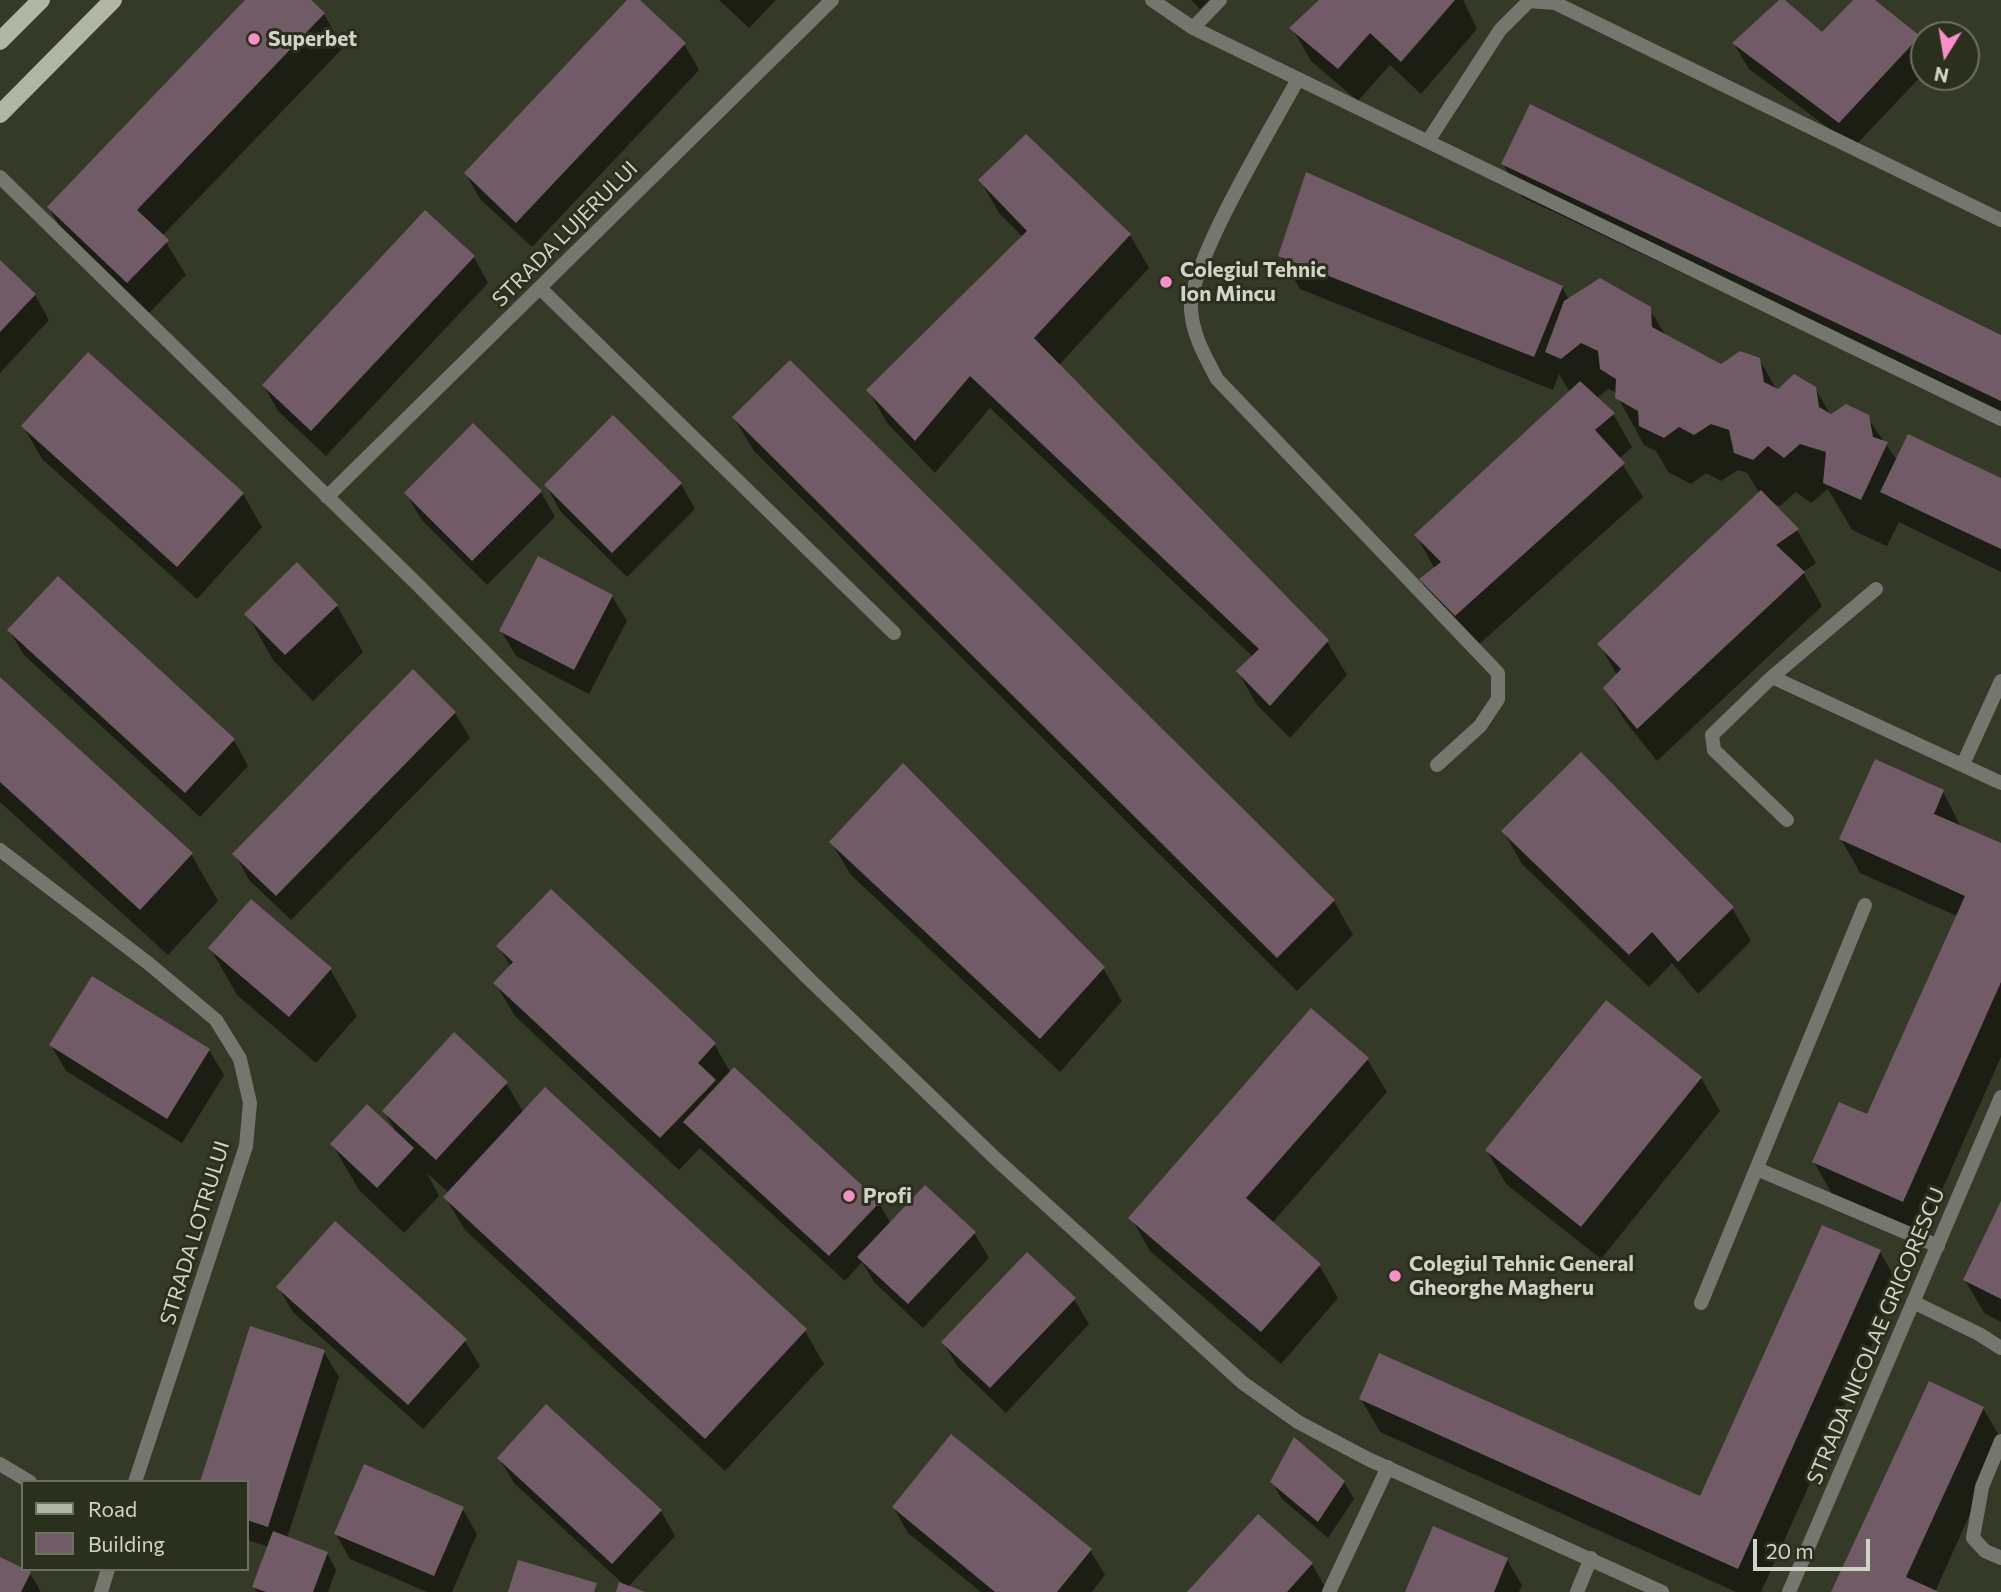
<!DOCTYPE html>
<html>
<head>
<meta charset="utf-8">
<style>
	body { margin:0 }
	#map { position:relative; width:2001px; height:1592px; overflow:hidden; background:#353927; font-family:Commissioner,sans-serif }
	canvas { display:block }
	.legend { position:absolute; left:21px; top:1480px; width:228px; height:91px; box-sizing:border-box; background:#2b2f1d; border:2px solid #6d7161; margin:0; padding:9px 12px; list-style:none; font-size:21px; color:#d0d3c7 }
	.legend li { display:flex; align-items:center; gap:14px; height:35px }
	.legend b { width:35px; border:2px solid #6d7161 }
	.north { position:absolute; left:1910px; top:21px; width:70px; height:70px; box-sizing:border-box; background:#2b2f1d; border:2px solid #6d7161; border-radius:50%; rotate:191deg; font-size:19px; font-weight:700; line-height:28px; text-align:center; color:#d0d3c7 }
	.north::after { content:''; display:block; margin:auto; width:24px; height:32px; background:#fa8fc8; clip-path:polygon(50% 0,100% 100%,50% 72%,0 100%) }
	.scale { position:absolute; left:1753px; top:1539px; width:117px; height:32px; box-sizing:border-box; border:4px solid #d0d3c7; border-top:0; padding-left:9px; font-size:21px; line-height:24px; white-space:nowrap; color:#d0d3c7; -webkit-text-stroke:5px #2b2f1d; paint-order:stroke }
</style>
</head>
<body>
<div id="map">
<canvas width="2001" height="1592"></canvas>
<ul class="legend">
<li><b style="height:9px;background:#b1b6a3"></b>Road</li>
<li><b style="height:19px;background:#715b66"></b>Building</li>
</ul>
<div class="north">N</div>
<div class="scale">20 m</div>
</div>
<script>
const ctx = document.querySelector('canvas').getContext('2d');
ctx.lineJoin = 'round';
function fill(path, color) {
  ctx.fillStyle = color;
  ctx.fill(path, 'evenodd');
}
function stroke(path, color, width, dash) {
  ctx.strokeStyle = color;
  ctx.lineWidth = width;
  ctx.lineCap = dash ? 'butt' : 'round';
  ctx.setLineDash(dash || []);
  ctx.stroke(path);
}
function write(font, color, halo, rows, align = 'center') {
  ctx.font = font + ' Commissioner,sans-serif';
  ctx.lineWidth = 6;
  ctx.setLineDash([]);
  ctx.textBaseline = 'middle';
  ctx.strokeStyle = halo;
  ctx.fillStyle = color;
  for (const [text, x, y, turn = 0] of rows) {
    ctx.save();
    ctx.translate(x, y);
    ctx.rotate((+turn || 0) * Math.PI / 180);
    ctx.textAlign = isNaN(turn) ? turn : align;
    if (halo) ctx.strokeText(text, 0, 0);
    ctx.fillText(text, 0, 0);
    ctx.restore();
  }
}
const shadow = new Path2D(`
	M248,0h60l16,14 19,34 -181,188 24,39 -39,40 -79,-74 -19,-33z
	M630,0h7l47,44 15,26 -167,177 -52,-48 -14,-25z
	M719,0h57l-27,28z
	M1191,0h18l-9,9z
	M1322,0h141l14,29 -56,65 -31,-29 -32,36 -47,-40 -19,-33z
	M1782,0l40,34 34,-34h16l47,37 5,8v28l-70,74 -105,-78 -15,-25z
	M1503,164l498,173v87l-479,-227z
	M980,180l150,55 19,33 -91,98 269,276 20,33 -57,63 -33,-33 -19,-33 15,-15 -263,-249 -55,65 -48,-50 -19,-33 155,-153 -24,-24z
	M1280,255l282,32 7,13 80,8 17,28 55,30 38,-7 19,33 37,-4 16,28 36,1 30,43 104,19v93l-102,-50 -12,24 -35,-16 -24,-41 -17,14 -15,-11 -16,14 -9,-3 26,27 19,33 -13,9 19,34 -165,155 -32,-40 -20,-33 12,-13 -18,-31 161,-150 -13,-21 -9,-3 -17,11 -15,-8 -15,11 -23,-12 -12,-21 -12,-6 -29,-53 -7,-3 -12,10 17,15 19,33 -13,12 24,38 -168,151 -35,-35 -19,-33 14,-11 -19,-34 154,-143 -11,-18 -6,16 -253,-101z
	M474,257l14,26 -162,173 -48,-45 -14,-25z
	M0,262l35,33 14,25 -49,53z
	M88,354l155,140 19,33 -65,72 -155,-140 -19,-33z
	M790,362l544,539 19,34 -56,56 -543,-540 -20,-33z
	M681,484l14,25 -68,68 -67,-66 -14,-26z
	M541,492l14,25 -68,68 -66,-66 -15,-26z
	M612,596l15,25 -38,73 -73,-38 -15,-25z
	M337,606l26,46 -50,49 -40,-41 -26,-46z
	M9,630l225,110 14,26 -48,51 -176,-162z
	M0,679l191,175 27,47 -50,54 -168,-153z
	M455,713l15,25 -179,182 -42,-40 -14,-26z
	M1943,792l18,35 40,18v212l-79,178 -89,-39 -19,-34 54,-46 89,-200 -97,-43 -19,-34z
	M1503,831l229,77 19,33 -53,53 -26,-31 -23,24 -127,-123z
	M831,842l272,126 19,33 -62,71 -209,-197z
	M498,946l216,98 17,29 148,130 12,21 83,9 15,25 -66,70 -49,-46 -12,-20 -17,19 -145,-133 -21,22 -164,-154 -20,-33 16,-16z
	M210,948l120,21 27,47 -41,47 -79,-68z
	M51,1045l158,5 15,25 -42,68 -116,-72z
	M1367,1059l20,33 -115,131 47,42 19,33 -57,66 -131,-113 -19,-33z
	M1701,1078l19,33 -119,148 -95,-75 -19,-33z
	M506,1083l18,30 281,218 19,33 -99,107 -260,-241 -20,-33 4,-4 -22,-20 12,23 -35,37 -45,-43 -27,-46 64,-12 -12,-21z
	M2001,1205v117l-17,-9 -19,-33z
	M1880,1252l19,33 -138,307h-25l-356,-160 -19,-33 340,100z
	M278,1287l187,54 15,25 -57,63 -130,-117z
	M1074,1299l15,25 -83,89 -48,-46 -15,-25z
	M324,1352l15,25 -52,161 40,15 9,17 -8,22h-71l-3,-5 15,-40 -22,-7v-58z
	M1983,1408l18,31v6l-66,147h-102z
	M499,1458l162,53 14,25 -47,51 13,5h-24l4,-10 -107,-99z
	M1272,1482h72l10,17 -26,39 -46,-39z
	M462,1508l15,26 -25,58h-25l-77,-33 -14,-25z
	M894,1508l196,42 15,25 -13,17h-111l-73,-59z
	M0,1559l30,14 11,19h-41z
	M1507,1560l15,25 -3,7h-112z
	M1312,1564l14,25 -2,3h-134z`);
const building = new Path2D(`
	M245,0h66l14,13 -188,197 32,30 -42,43 -80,-76z
	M627,0h13l46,43 -170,180 -52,-50z
	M1319,0h136l-54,62 -31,-29 -32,36 -49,-41z
	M1779,0h6l37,32 31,-32h22l45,36 -81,87 -107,-80z
	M1530,104l471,231v66l-500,-237z
	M1026,134l105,100 -97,104 295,302 -59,66 -34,-35 23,-22 -289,-273 -55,65 -49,-51 161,-159 -49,-51z
	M1306,172l257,114 -29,71 -256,-101z
	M425,210l50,46 -164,175 -49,-46z
	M0,260l36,34 -36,38z
	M1600,278l51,29 1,20 69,37 19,-13 20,7 4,24 14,7 16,-15 22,13 3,20 12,7 15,-10 23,11 4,22 15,5 -27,58 -38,-17 3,-31 -26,-8 -16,14 -16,-12 -15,14 -19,-7 -5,-23 -18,-6 -17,11 -15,-8 -15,11 -25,-12 -1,-15 -23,-13 1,-19 -16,-10 -2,-18 -17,-8 -20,16 -16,-7 19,-51z
	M88,352l156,141 -67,74 -156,-141z
	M790,360l545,540 -58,58 -545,-541z
	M1580,381l35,32 -20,17 30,33 -170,153 -36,-37 22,-17 -27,-27z
	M613,415l69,68 -70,70 -68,-68z
	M473,423l69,68 -70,70 -68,-68z
	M1908,434l93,44v71l-121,-57z
	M1761,490l38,39 -23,16 29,27 -168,157 -34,-41 18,-19 -24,-25z
	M538,556l75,39 -39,75 -75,-39z
	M297,562l41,43 -53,50 -41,-41z
	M58,576l177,163 -50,54 -178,-163z
	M413,669l43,43 -180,184 -44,-42z
	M0,677l193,176 -53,57 -140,-128z
	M1581,752l153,155 -56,55 -26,-30 -23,23 -128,-124z
	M1875,759l69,31 -10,24 67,29v139l-98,220 -91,-40 27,-60 28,12 98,-218 -126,-57z
	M903,763l202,204 -65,72 -211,-197z
	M551,889l165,154 -18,20 18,17 -56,58 -167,-155 20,-21 -17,-16z
	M251,899l81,69 -43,49 -81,-69z
	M92,976l118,73 -43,70 -118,-74z
	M1606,1000l96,77 -121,150 -96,-77z
	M1311,1008l58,50 -123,140 75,66 -60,68 -133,-114z
	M454,1032l54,50 -72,78 -54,-49z
	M734,1067l146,135 -51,54 -146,-134z
	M545,1087l262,242 -102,110 -262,-242z
	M367,1104l47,44 -37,40 -47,-44z
	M925,1185l51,47 -68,72 -51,-47z
	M2001,1201v98l-38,-19z
	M335,1221l132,118 -59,66 -132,-118z
	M1822,1225l59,25 -143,319 -379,-170 20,-46 321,143z
	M1027,1252l49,46 -86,90 -49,-46z
	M250,1326l75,24 -57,177 -21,-7v-38h-47z
	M1929,1381l55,26 -78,170 33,15h-108z
	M546,1404l116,106 -50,54 -115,-106z
	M951,1434l141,115 -35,43h-62l-103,-85z
	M1294,1437l51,44 -27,41 -48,-40z
	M364,1464l100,43 -30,69 -100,-42z
	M1258,1514l55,49 -26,29h-100z
	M1433,1526l75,32 -14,34h-89z
	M273,1531l55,21 -15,40h-47l-14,-5z
	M0,1557l31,15 -10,20h-21z
	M518,1560l79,23 -3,9h-86z
	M619,1582l26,10h-29z`);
const service = new Path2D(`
	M1298,79c-24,45 -111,187 -107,231 2,26 14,46 26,69l281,294v26l-18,27 -43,39
	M1428,141l72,-111 29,-29 26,2 446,217
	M541,289l353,344
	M1757,1169l181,77
	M1913,1302l66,32 22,14
	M1701,1303l164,-398
	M2001,1441l-19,46 -9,51 12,13 16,7
	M1577,1592l14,-34`);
const minor = new Path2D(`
	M1152,0l41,28 808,391
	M1193,28l27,-28
	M0,177l417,407 393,396 187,180 246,223 55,39 70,37 294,133
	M327,497l505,-497
	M1772,677l104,-88
	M1963,764l38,-83
	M1787,820l-73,-70 -2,-15 60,-58 229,106
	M0,1464l30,18
	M1329,1592l59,-125
	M1789,1592l212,-495`);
const tertiary = new Path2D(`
	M0,850l148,113 68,57 24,39 10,44 -4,43 -111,336
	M101,1592l7,-23`);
const primary = new Path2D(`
	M0,41l41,-41
	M0,114l113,-114`);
const markers = [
	[254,39,7,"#fa8fc8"],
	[1166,282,7,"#fa8fc8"],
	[849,1196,7,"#fa8fc8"],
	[1395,1276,7,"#fa8fc8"]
];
const poiNames = [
	["Superbet",268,39],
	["Colegiul Tehnic",1180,270],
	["Ion Mincu",1180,294],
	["Profi",863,1196],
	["Colegiul Tehnic General",1409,1264],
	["Gheorghe Magheru",1409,1288]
];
const streetNames = [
	["STRADA LUJERULUI",565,234,-45],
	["STRADA LOTRULUI",195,1233,-73],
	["STRADA NICOLAE GRIGORESCU",1876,1336,-67]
];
fill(shadow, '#0007');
fill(building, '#715b66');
stroke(service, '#75776e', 14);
stroke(minor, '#75776e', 14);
stroke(tertiary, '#75776e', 14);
stroke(primary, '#b1b6a3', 18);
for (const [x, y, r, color] of markers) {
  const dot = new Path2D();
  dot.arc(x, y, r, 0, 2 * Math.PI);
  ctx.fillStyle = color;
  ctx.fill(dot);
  stroke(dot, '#2b2f1d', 2.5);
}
write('bold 21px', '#d0d3c7', '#2b2f1d', poiNames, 'left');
write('21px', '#d0d3c7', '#2b2f1d', streetNames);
</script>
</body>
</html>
